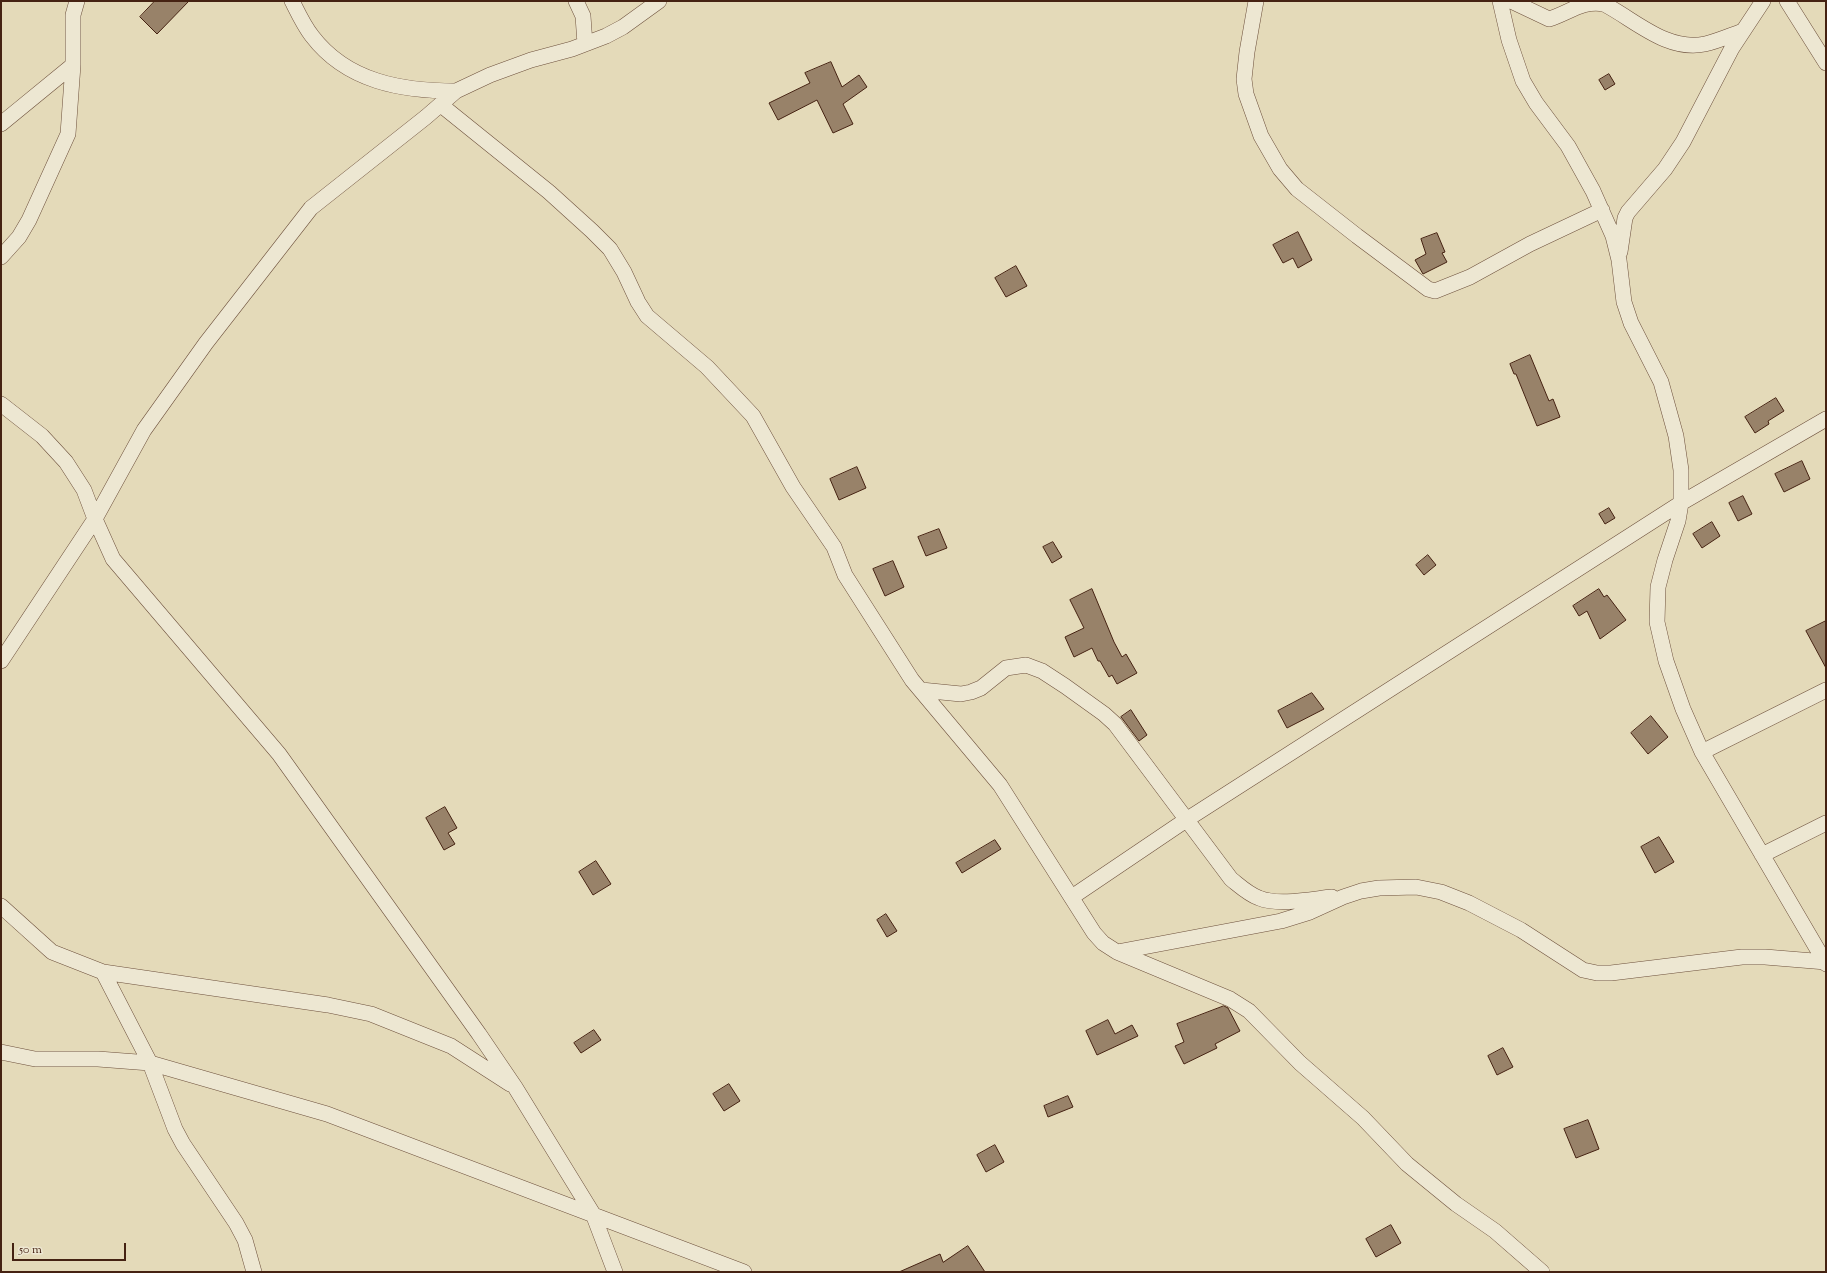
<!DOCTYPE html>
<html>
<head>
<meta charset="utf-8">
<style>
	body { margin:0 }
	#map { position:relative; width:1827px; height:1273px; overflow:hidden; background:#e4dab9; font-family:"Sorts Mill Goudy",serif }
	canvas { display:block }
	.frame { position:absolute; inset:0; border:2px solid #452212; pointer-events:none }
	.scale { position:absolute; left:12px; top:1243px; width:114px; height:18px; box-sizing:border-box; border:2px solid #452212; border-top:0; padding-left:5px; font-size:12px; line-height:14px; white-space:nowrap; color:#452212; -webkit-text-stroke:3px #ede7d2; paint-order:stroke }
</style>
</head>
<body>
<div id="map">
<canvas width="1827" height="1273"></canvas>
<div class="frame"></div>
<div class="scale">50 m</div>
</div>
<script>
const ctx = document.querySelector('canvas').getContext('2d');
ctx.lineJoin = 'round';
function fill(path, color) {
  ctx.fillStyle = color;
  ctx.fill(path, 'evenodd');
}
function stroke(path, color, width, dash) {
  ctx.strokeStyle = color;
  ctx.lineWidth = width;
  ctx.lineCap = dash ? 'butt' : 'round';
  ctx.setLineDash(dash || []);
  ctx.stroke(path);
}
const building = new Path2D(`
	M155,1h34l-32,33 -17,-17z
	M831,62l11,25 17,-12 8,12 -24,17 10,20 -20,9 -16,-33 -39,20 -9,-17 41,-20 -5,-10z
	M1609,74l6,10 -10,6 -6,-10z
	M1298,232l14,28 -14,8 -5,-10 -10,5 -10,-18z
	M1437,233l8,19 -3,1 5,9 -24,12 -8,-14 11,-6 -5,-15z
	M1016,266l11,20 -21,11 -11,-19z
	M1530,355l19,46 4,-2 7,18 -23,9 -21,-52h-2l-4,-10z
	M1776,398l8,13 -16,10 1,3 -14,9 -10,-16z
	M1802,461l8,18 -26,13 -9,-18z
	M857,467l9,21 -27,12 -9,-21z
	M1743,496l9,18 -14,7 -9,-18z
	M1609,508l6,10 -10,6 -6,-10z
	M1712,522l8,14 -18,12 -9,-14z
	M939,529l8,19 -21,8 -8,-19z
	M1053,542l9,15 -10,6 -9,-16z
	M1428,555l8,10 -12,10 -8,-10z
	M893,561l11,26 -19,9 -12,-27z
	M1092,589l22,53 8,15 4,-3 11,19 -20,11 -5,-9 -3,2 -9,-16h-2l-6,-13 -18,9 -9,-20 19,-9 -14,-28z
	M1599,589l5,8 3,-2 19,25 -26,19 -13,-28 -8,5 -6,-10z
	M1826,621v47l-20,-37z
	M1312,693l12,16 -37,19 -9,-17z
	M1131,710l16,25 -8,6 -18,-24z
	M1651,716l17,21 -20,17 -17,-21z
	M445,807l12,21 -9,5 7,11 -11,6 -18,-32z
	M1659,837l15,25 -19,11 -14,-26z
	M995,840l6,9 -39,24 -6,-10z
	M596,861l15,23 -18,11 -14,-23z
	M886,914l11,17 -10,6 -10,-17z
	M1224,1006l4,2 12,23 -25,13 2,4 -33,16 -9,-18 9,-4 -7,-18z
	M1108,1020l7,14 17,-9 6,11 -41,19 -11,-24z
	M594,1030l7,10 -20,13 -7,-10z
	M1503,1048l10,19 -16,8 -9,-19z
	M729,1084l11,17 -16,10 -11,-17z
	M1068,1096l5,11 -25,10 -4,-11z
	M1588,1120l11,29 -23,9 -12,-29z
	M995,1145l9,17 -18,10 -9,-17z
	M1391,1225l10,18 -25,14 -10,-18z
	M968,1246l17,26h-86l41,-18 3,8z`);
const street = new Path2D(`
	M292,1c6,12 12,25 20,35 35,46 90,55 144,55
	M576,1l7,15 2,28
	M1256,1l-9,51 -3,27 2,15 15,42 19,33 17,20 60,47 71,53 7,2 35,-14 60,-33 72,-34
	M1500,1l9,39 14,41 13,22 32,43 25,45 20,45 6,24 5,42 7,21 30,59 15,54 5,34v33l-3,18 -13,39 -7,27 -1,35 9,39 17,48 19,43 124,212
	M1511,1l38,18c20,-6 33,-19 55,-15 31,16 63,48 101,40 13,-3 26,-9 38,-13
	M1787,1l39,62
	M441,105l108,87 43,39 18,18 14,23 14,30 9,14 60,51 46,49 40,71 41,60 11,28 67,105 88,105 94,148 9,10 14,9 113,47 19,12 51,52 63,55 44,46 49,40 39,27 47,41
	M1,124l72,-59
	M1620,252l5,-34 3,-6 37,-43 18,-27 49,-94 31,-47
	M1,257l18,-20 10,-17 39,-86 5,-69v-50l4,-14
	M1,404l41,32 24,26 18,28 11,29 18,40 166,195 200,280 36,53 78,127 22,58
	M1,661l94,-142 49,-89 62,-87 105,-135 115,-91 30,-26 34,-16 41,-15 41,-11 34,-13 17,-9 36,-26
	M921,690l40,4 10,-2 10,-4 25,-20 20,-3 16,6 23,15 39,28 11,10 116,155c9,7 17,15 28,19 19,8 53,1 73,-1
	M1702,752l124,-62
	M1762,855l64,-32
	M1072,897l114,-77 495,-317 145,-84
	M1,906l51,46 51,20 47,91 25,66 8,15 53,79 9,17 9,32
	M1117,952l164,-31 29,-9 33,-15 18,-6 18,-3 37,-1 25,5 28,11 52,27 62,40 14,3h14l131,-16h23l61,5
	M103,972l225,33 43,9 80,32 59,38
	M1,1052l34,7h63l52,4 177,51 417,158`);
fill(building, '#988269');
stroke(building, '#452212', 1);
stroke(street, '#6d503c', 16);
stroke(street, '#ede7d2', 15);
</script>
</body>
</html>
